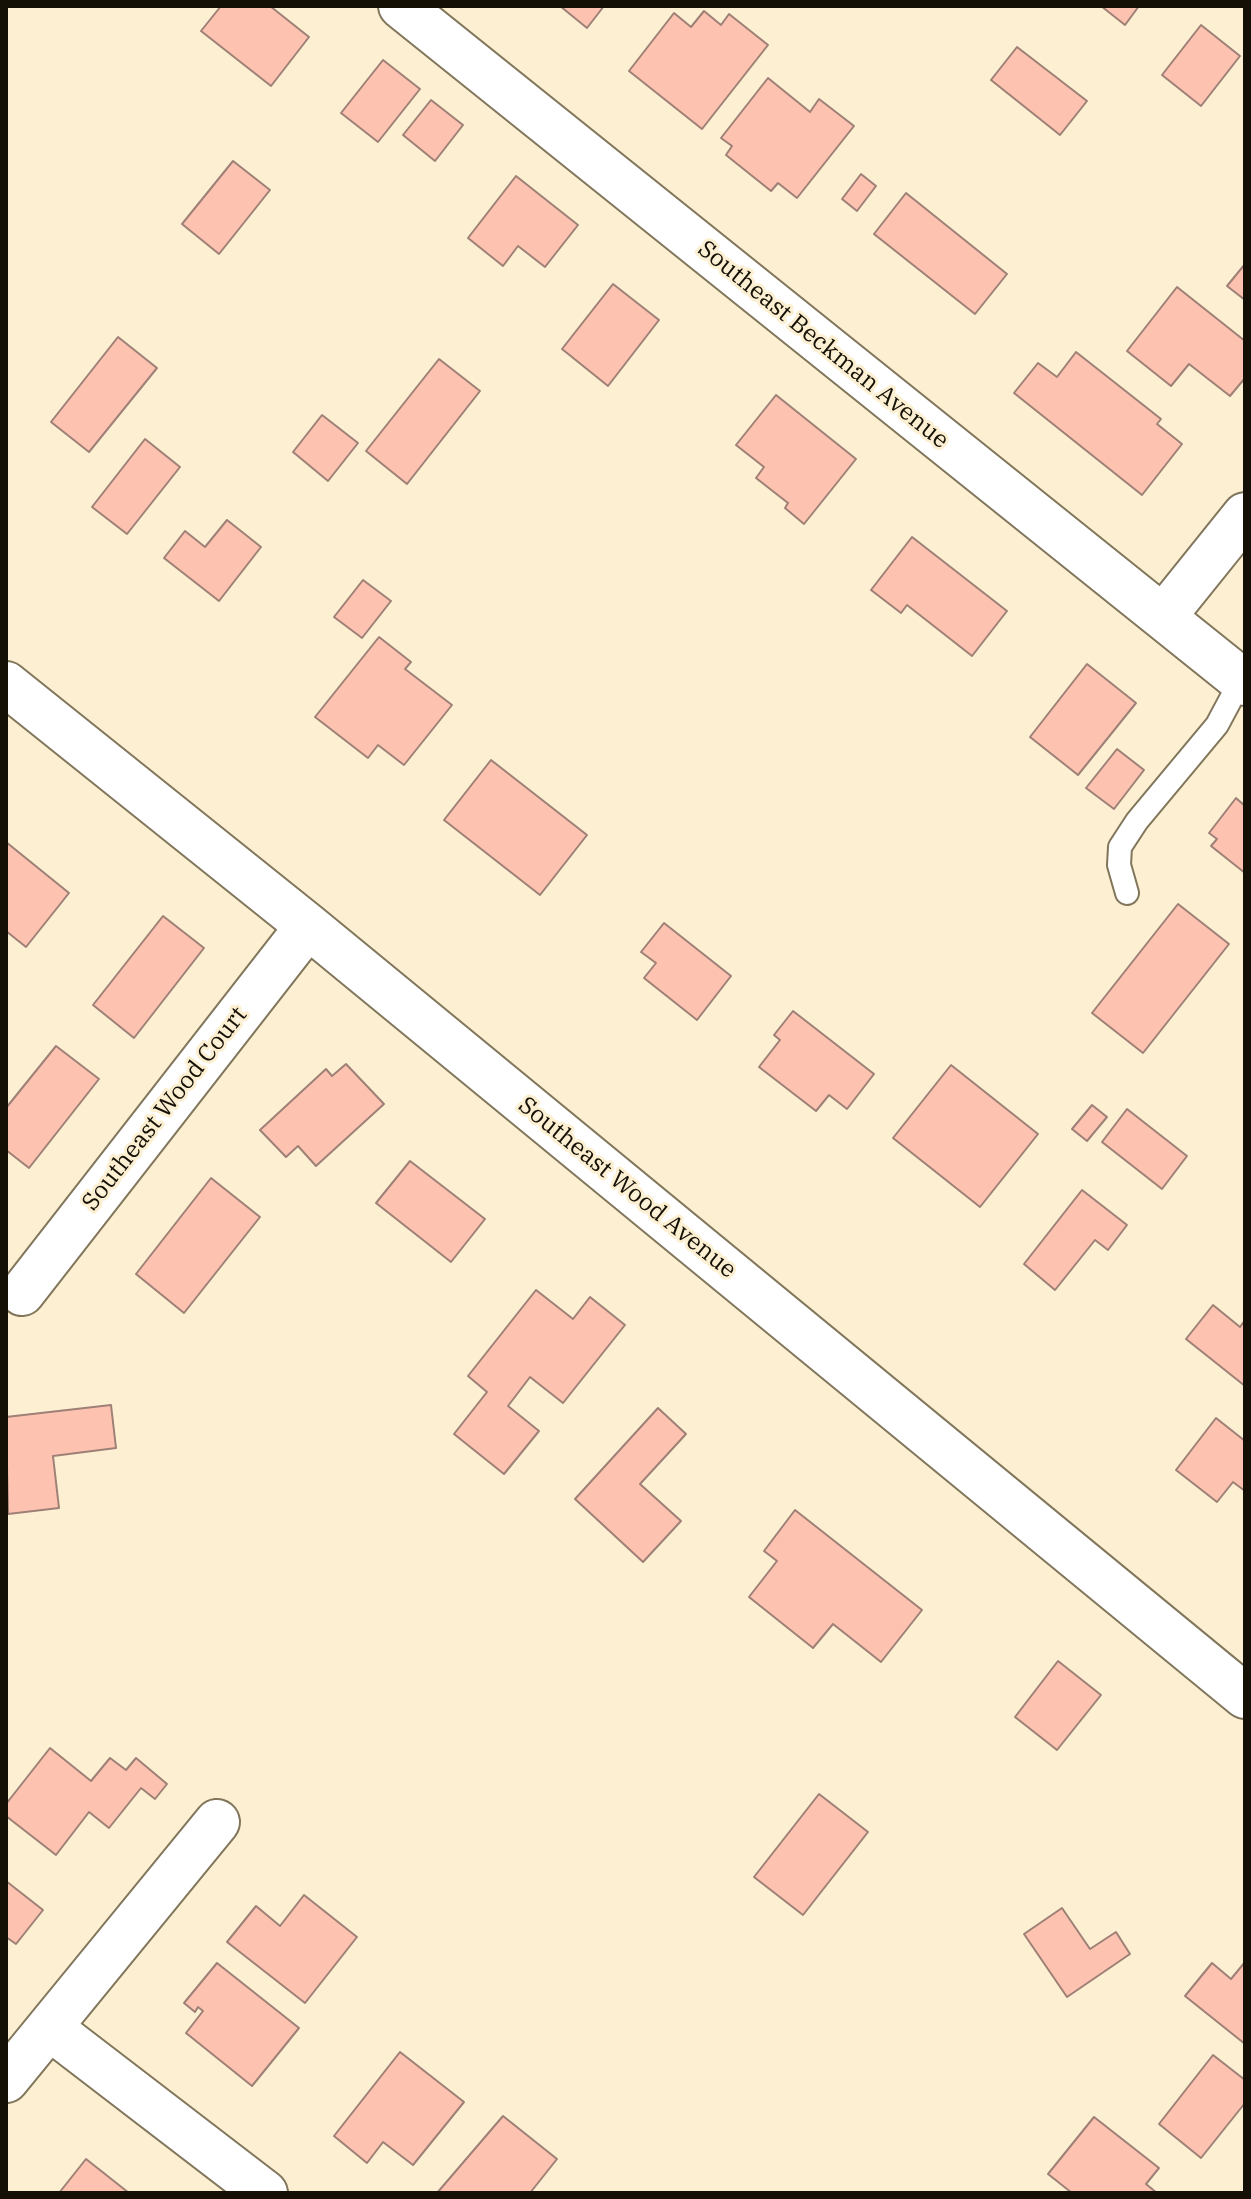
<!DOCTYPE html>
<html>
<head>
<meta charset="utf-8">
<style>
	body { margin:0 }
	#map { position:relative; width:1251px; height:2199px; overflow:hidden; background:#fcefd2; font-family:"IBM Plex Serif",serif }
	canvas { display:block }
	.frame { position:absolute; inset:0; border:8px solid #141006; pointer-events:none }
</style>
</head>
<body>
<div id="map">
<canvas width="1251" height="2199"></canvas>
<div class="frame"></div>
</div>
<script>
const ctx = document.querySelector('canvas').getContext('2d');
ctx.lineJoin = 'round';
function fill(path, color) {
  ctx.fillStyle = color;
  ctx.fill(path, 'evenodd');
}
function stroke(path, color, width, dash) {
  ctx.strokeStyle = color;
  ctx.lineWidth = width;
  ctx.lineCap = dash ? 'butt' : 'round';
  ctx.setLineDash(dash || []);
  ctx.stroke(path);
}
function write(font, color, halo, rows, align = 'center') {
  ctx.font = font + ' "IBM Plex Serif",serif';
  ctx.lineWidth = 6;
  ctx.setLineDash([]);
  ctx.textBaseline = 'middle';
  ctx.strokeStyle = halo;
  ctx.fillStyle = color;
  for (const [text, x, y, turn = 0] of rows) {
    ctx.save();
    ctx.translate(x, y);
    ctx.rotate((+turn || 0) * Math.PI / 180);
    ctx.textAlign = isNaN(turn) ? turn : align;
    if (halo) ctx.strokeText(text, 0, 0);
    ctx.fillText(text, 0, 0);
    ctx.restore();
  }
}
const building = new Path2D(`
	M221,6h49l39,31 -38,49 -70,-55z
	M560,6h44l-17,22z
	M1101,6h38l-14,19z
	M704,11l17,14 8,-11 39,31 -66,84 -73,-58 45,-58 17,14z
	M1201,25l39,31 -39,50 -39,-31z
	M1017,47l70,54 -27,34 -69,-55z
	M383,60l37,29 -42,53 -37,-29z
	M768,78l42,34 9,-13 35,27 -57,72 -19,-15 -7,8 -45,-36 6,-9 -11,-8z
	M431,100l32,25 -28,36 -32,-26z
	M233,161l37,29 -51,64 -37,-30z
	M861,174l15,12 -19,25 -15,-12z
	M516,176l62,49 -33,42 -27,-21 -15,20 -35,-28z
	M906,193l101,81 -32,40 -101,-80z
	M1245,264v36l-18,-14z
	M613,284l46,36 -51,66 -46,-37z
	M1177,287l68,54v37l-15,18 -41,-32 -18,22 -44,-35z
	M118,337l39,31 -68,84 -38,-30z
	M1076,352l85,67 -4,5 25,20 -40,51 -128,-102 24,-30 19,14z
	M439,359l41,32 -73,93 -41,-33z
	M776,395l80,64 -52,65 -19,-16 3,-5 -32,-25 8,-11 -28,-22z
	M322,415l36,28 -30,38 -35,-29z
	M145,439l35,28 -53,67 -35,-27z
	M227,520l34,27 -42,54 -55,-43 21,-27 20,16z
	M912,537l95,74 -35,45 -65,-51 -6,8 -30,-23z
	M363,580l28,21 -29,37 -28,-21z
	M379,637l32,25 -6,7 47,36 -48,60 -26,-20 -10,13 -53,-41z
	M1087,664l49,39 -58,72 -48,-38z
	M1117,749l27,21 -30,39 -28,-21z
	M491,760l96,75 -47,60 -96,-75z
	M1236,798l9,8v67l-34,-27 6,-7 -8,-6z
	M6,842l63,51 -43,54 -20,-16z
	M1178,904l51,40 -86,109 -51,-40z
	M163,916l41,32 -70,90 -41,-33z
	M664,923l67,53 -34,44 -53,-42 12,-15 -15,-11z
	M793,1011l81,63 -27,35 -18,-14 -13,16 -57,-44 21,-27 -6,-5z
	M56,1046l43,33 -70,89 -23,-18v-42z
	M346,1064l38,40 -68,62 -18,-20 -12,11 -26,-27 66,-61 6,7z
	M951,1065l87,69 -58,73 -87,-69z
	M1092,1105l15,12 -20,24 -15,-12z
	M1127,1109l60,47 -25,33 -60,-47z
	M410,1161l75,58 -34,43 -75,-59z
	M211,1178l49,39 -76,96 -48,-39z
	M1082,1190l45,35 -19,25 -13,-10 -40,50 -31,-26z
	M536,1290l37,29 17,-22 35,28 -62,78 -33,-26 -22,29 31,25 -35,43 -50,-40 33,-42 -19,-16z
	M1213,1305l27,22 5,-7v66l-59,-47z
	M111,1405l5,43 -63,8 6,52 -51,6 -2,-97z
	M658,1408l28,26 -46,50 41,37 -38,41 -68,-63z
	M1216,1418l29,23v50l-12,-9 -16,20 -41,-32z
	M795,1510l127,100 -41,52 -48,-38 -20,24 -64,-51 28,-36 -13,-10z
	M1058,1661l43,34 -44,55 -42,-33z
	M50,1748l41,33 19,-23 16,12 10,-12 31,26 -12,15 -14,-11 -32,40 -20,-16 -33,43 -50,-39v-12z
	M819,1794l49,38 -65,83 -49,-38z
	M6,1881l37,29 -27,34 -10,-7z
	M304,1895l53,42 -52,66 -78,-61 29,-36 24,20z
	M1062,1908l28,41 26,-17 14,22 -63,43 -43,-63z
	M1245,1962v82l-60,-48 27,-33 19,16z
	M217,1963l82,65 -47,58 -66,-53 17,-22 -5,-4 -3,5 -11,-9z
	M400,2052l64,50 -51,63 -30,-23 -16,21 -33,-27z
	M1213,2055l32,25v23l-44,55 -42,-34z
	M503,2116l54,43 -27,34h-93z
	M1094,2117l65,51 -13,16 11,9h-85l-24,-19z
	M86,2159l43,34h-70z`);
const service = new Path2D(`
	M1127,893l-8,-28 1,-18 17,-26 80,-96 24,-45`);
const minor = new Path2D(`
	M401,6l844,677
	M1163,617l82,-102
	M6,684l302,242 937,770
	M22,1293l286,-367
	M50,2028l215,165
	M6,2080l211,-258`);
const streetNames = [
	["Southeast Beckman Avenue",823,345,39],
	["Southeast Wood Court",165,1109,-52],
	["Southeast Wood Avenue",627,1188,39]
];
fill(building, '#fec3b0');
stroke(building, '#9e8076', 2);
stroke(service, '#81765b', 26);
stroke(minor, '#81765b', 48);
stroke(service, '#fff', 22);
stroke(minor, '#fff', 44);
write('24px', '#141006', '#fcefd2', streetNames);
</script>
</body>
</html>
